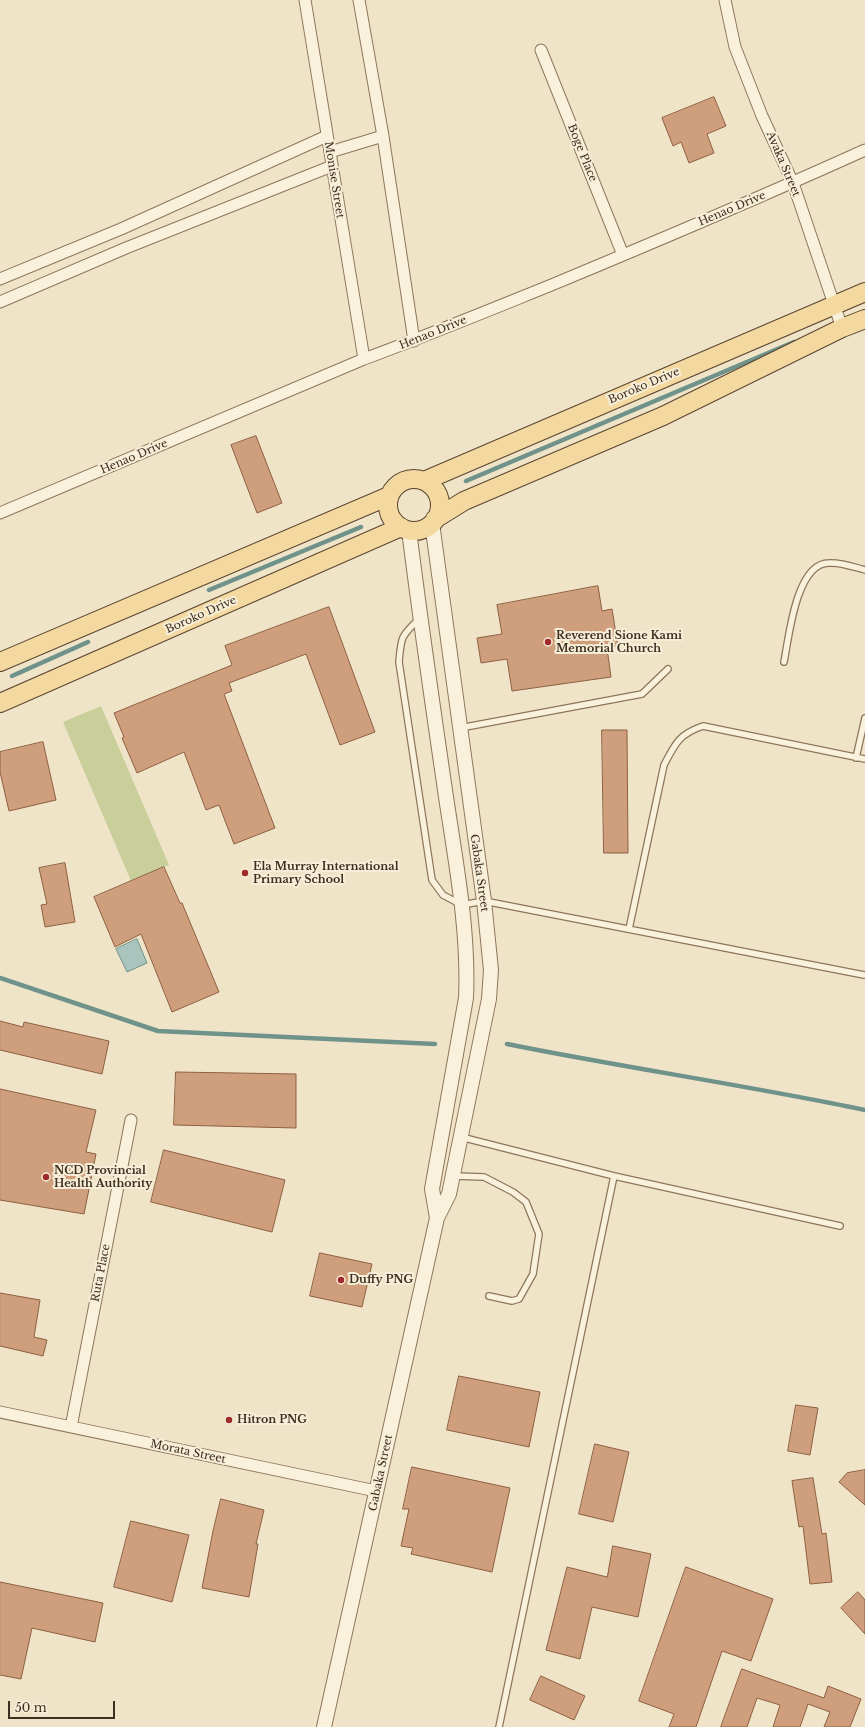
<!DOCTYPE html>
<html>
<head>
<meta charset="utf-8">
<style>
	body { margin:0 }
	#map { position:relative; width:865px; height:1727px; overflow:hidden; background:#f0e4c8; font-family:"Libre Baskerville",serif }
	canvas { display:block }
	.scale { position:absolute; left:8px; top:1701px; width:107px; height:18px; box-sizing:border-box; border:2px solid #3d2e20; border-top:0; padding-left:5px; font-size:12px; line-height:14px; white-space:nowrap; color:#3d2e20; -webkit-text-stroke:3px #f7eed8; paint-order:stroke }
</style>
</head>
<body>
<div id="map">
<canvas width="865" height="1727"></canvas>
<div class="scale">50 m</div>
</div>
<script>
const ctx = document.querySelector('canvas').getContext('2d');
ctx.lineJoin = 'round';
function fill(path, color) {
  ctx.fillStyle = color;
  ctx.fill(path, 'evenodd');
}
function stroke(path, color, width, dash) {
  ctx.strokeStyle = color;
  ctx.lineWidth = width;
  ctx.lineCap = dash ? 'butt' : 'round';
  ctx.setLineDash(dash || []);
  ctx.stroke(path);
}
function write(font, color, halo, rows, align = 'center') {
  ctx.font = font + ' "Libre Baskerville",serif';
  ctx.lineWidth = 4;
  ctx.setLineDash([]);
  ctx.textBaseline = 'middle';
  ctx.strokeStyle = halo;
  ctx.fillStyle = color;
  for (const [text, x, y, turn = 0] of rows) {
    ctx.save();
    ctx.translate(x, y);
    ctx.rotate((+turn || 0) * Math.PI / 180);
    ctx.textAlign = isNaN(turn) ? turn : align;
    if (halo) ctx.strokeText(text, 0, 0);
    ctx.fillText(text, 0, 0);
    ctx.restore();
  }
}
const green = new Path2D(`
	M101,706l68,159 -38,16 -68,-159z`);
const water = new Path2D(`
	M137,939l10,24 -20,9 -11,-23z`);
const stream = new Path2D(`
	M466,481l328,-139
	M209,590l152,-63
	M12,676l76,-34
	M0,978l158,53 277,13
	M507,1044c119,24 239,41 358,66`);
const building = new Path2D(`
	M714,97l12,29 -19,8 7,19 -25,10 -8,-21 -8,4 -11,-28z
	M256,436l26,67 -25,10 -26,-68z
	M598,586l4,25 10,-2 6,37 -11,2 4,29 -99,14 -5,-32 -26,4 -4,-25 25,-4 -5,-29z
	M329,607l46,125 -35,13 -34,-91 -77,29 3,8 -8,3 51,134 -41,16 -15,-39 -13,5 -22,-58 -47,21 -15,-35 2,-1 -10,-24 118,-48 -7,-19z
	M602,730h25l1,123h-24z
	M43,742l13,58 -47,11 -9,-39v-20z
	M65,863l10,59 -30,5 -4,-22 6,-1 -8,-36z
	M164,867l16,36h2l37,89 -47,20 -31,-78 -26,13 -21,-50z
	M0,1021l23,6 1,-5 85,19 -7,33 -102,-24z
	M176,1072l120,2v54l-122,-3z
	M0,1089l96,21 -10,42 10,2 -12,60 -84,-14z
	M164,1150l121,30 -13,52 -121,-30z
	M320,1253l52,11 -10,43 -52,-11z
	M0,1293l40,7 -6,37 13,3 -4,16 -43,-10z
	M459,1376l81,16 -11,55 -82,-17z
	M796,1405l22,3 -8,47 -22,-4z
	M595,1444l34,8 -16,70 -34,-8z
	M412,1467l98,21 -18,84 -81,-18 2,-6 -12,-2 8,-37h-6z
	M865,1470v35l-26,-23 8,-9z
	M813,1478l9,56 4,-1 6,49 -22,2 -7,-58 -4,1 -7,-46z
	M221,1499l43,11 -8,34h2l-9,53 -47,-9 11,-57z
	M131,1521l58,14 -17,67 -58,-15z
	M613,1546l38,8 -13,63 -46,-10 -12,52 -34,-9 21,-83 40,10z
	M686,1567l87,32 -22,62 -29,-10 -26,76h-27l5,-13 -35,-13z
	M0,1582l103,21 -8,39 -63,-14 -11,51 -21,-4z
	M858,1592l7,8v34l-24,-26z
	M742,1669l82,29 4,-12 33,13 -11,28h-26l6,-15 -22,-8 -8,23h-27l7,-22 -23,-7 -10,29h-26z
	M541,1676l44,20 -11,24 -44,-20z`);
const service = new Path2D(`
	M419,619c-18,17 -18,18 -20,43l33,218 11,15 19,10 22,-4 380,74
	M784,662c5,-25 12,-99 45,-99 11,-1 25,4 36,7
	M460,728l182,-34 26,-25
	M856,758l9,-40
	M629,929l35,-164c11,-21 15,-31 39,-39l162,33
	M461,1137l153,39 226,50
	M454,1176l30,1 29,15 13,10 13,32 -6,40 -14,25 -7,2 -23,-5
	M499,1727l115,-551`);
const minor = new Path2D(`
	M305,0l59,359
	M359,0l24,136 31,205
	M725,0l10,47 27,69 31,67 49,145
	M541,50l82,205
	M330,152l53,-16
	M0,279l121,-50 206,-93
	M0,302l126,-54 206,-82
	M0,513l364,-154c62,-23 123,-48 185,-73 106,-44 212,-89 316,-136
	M0,1412l376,79
	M71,1427l60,-307`);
const tertiary = new Path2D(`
	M409,530c11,89 24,178 37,267 10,67 23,134 20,201l-34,191 5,29
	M324,1727l113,-509 12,-24 40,-195 2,-29 -7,-69 -52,-378`);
const primary = new Path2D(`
	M388 505a26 26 0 1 1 52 0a26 26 0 1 1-52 0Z
	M424,481l441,-189
	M435,519l29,-18 199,-85 179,-88 23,-9
	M0,662l389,-166
	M0,703l401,-176`);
const markers = [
	[548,642,4,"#9e2a2b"],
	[245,873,4,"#9e2a2b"],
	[46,1177,4,"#9e2a2b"],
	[341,1280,4,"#9e2a2b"],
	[229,1420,4,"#9e2a2b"]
];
const streetNames = [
	["Boge Place",582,153,68],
	["Avaka Street",783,164,67],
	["Monise Street",334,180,81],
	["Henao Drive",732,209,-23],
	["Henao Drive",433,333,-22],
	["Boroko Drive",644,386,-23],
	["Henao Drive",134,457,-23],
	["Boroko Drive",201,615,-24],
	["Gabaka Street",479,873,82],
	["Ruta Place",101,1273,-79],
	["Morata Street",188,1452,12],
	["Gabaka Street",381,1473,-78]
];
const poiNames = [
	["Reverend Sione Kami",556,636],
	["Memorial Church",556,649],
	["Ela Murray International",253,867],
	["Primary School",253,880],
	["NCD Provincial",54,1171],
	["Health Authority",54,1184],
	["Duffy PNG",349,1280],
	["Hitron PNG",237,1420]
];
fill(green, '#c9cf9b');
fill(water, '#a9c4bc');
stroke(water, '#6f938a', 1);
stroke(stream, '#6f938a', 4.5);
fill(building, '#cf9f7d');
stroke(building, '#8d5f41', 1);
stroke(service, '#8d765c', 8);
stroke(minor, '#8d765c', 13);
stroke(tertiary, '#8d765c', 16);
stroke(primary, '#5b4430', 20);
stroke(service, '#faf1dc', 5.5);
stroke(minor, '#faf1dc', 11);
stroke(tertiary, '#faf1dc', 14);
stroke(primary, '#f3d9a0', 18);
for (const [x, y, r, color] of markers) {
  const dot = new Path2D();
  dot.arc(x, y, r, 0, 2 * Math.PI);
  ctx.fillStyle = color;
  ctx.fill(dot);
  stroke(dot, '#f7eed8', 1.5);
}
write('11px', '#3d2e20', '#f7eed8', streetNames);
write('bold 11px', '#3d2e20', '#f7eed8', poiNames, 'left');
</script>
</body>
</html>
